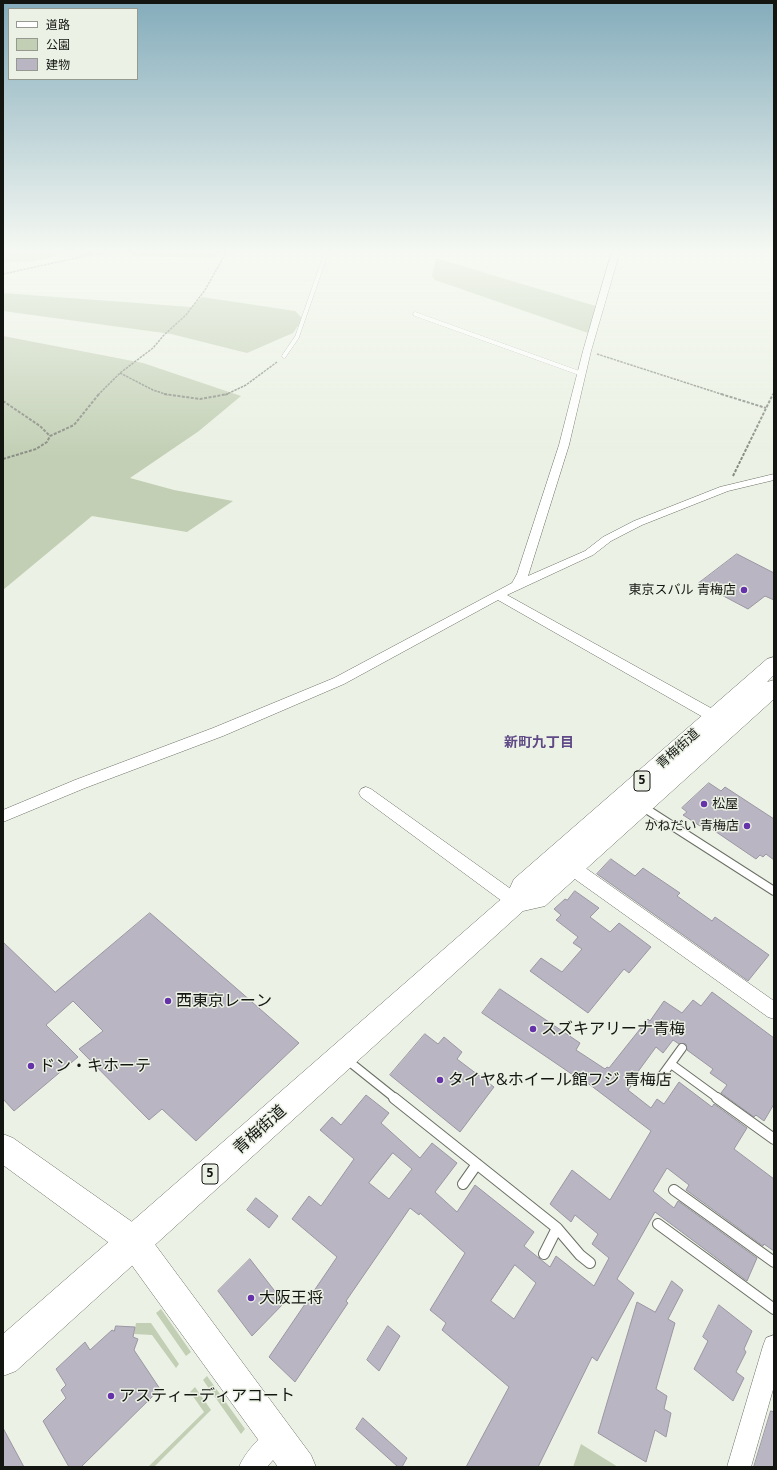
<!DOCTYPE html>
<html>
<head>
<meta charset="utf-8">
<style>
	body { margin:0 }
	#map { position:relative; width:777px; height:1470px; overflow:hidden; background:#ebf1e4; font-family:"Open Sans","Noto Sans JP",sans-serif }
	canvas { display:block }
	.frame { position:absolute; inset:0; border:4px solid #131511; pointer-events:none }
	.legend { position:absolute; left:8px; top:8px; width:130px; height:72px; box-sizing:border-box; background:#ebf1e4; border:1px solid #959990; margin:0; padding:5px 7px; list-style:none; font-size:12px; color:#131511 }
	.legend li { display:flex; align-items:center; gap:8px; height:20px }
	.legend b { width:20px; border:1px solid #959990 }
</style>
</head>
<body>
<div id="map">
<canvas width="777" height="1470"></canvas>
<div class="frame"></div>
<ul class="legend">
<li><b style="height:5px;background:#fff"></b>道路</li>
<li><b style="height:11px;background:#c2cfb4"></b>公園</li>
<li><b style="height:11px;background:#b9b5c2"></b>建物</li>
</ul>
</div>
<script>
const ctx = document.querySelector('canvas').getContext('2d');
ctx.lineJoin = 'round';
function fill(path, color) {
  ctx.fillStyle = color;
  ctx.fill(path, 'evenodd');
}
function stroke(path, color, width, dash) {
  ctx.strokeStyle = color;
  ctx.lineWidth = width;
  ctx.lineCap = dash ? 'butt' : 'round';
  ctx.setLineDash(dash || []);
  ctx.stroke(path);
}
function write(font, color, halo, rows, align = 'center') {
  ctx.font = font + ' "Open Sans","Noto Sans JP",sans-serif';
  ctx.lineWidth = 3;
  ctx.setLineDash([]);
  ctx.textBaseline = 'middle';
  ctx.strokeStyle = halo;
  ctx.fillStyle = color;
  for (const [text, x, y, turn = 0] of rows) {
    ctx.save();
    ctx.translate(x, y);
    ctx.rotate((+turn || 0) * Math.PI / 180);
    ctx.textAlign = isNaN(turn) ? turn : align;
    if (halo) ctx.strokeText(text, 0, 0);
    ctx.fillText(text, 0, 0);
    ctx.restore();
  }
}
const green = new Path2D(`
	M3,251h214l-1,7 -149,-4 -37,8h-27z
	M436,258l163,49 -8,27 -156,-54 -3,-4z
	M3,293l188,14 11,-10 93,14 8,8 -10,14 -46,20 -76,-19 -168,-23z
	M3,336l140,27 98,33 -42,35 -69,47 44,12 59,11 -46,31 -95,-16 -89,74z
	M161,1309l30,43 -5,4 -30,-43z
	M136,1323h15l28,41 -3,4 -24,-33 -18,-1z
	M207,1376l38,53 -4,5 -38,-54z
	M195,1387l16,23 -57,57h-6l56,-55 -14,-20z
	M581,1444l37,23h-45z`);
const building = new Path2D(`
	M737,554l37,19v27l-9,-4 -17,13 -49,-26z
	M709,783l12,8 4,-4 49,32v41l-8,-6 -3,3 -3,-2 -4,4 -53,-36 -3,3 -17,-11 4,-3 -5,-4z
	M611,859l24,17 8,-8 37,25 -3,3 35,25 3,-4 54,38 -21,26 -151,-107z
	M575,891l24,17 -9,9 20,15 9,-9 32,24 -22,26 -5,-4 -36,44 -58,-42 11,-13 21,14 20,-23 -9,-6 5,-6 -22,-17 5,-5 -7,-6 11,-10 2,1z
	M150,913l149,130 -103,98 -34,-32 -13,11 -70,-71 24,-18 -30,-30 -27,24 32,32 -64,54 -11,-12v-157l52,50z
	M500,989l80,54 -4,7 29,19 2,-2 2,1 39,-49 2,2 14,-20 18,12 11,-13 8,6 11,-14 62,46v66l-10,17 -8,-6 -2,2 -33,-24 6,-8 -17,-12 3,-4 -26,-19 -1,-6h-7l-6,-4 -10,13 -7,-6 -27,37 2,2 -3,4 23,18 6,-9 7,5 15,-22 33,25 2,-3 33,24 -13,21 40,30v72l-10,-7 -1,2 -77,-56 3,-5 -22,-17 -14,23 21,17 4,-7 79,57 -10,23 -92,-69 -38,67 17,14 -37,68 -5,-4 -54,110h-72l43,-80 -67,-57 4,-7 -16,-13 35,-57 -45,-40 -1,2 -9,-7 -64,93 2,2 -53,79 -26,-25 68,-100 -45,-38 17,-23 12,10 33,-47 -34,-29 12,-13 9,8 25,-30 23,18 -8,10 39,35 12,-15 25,20 -22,29 22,20 18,-27 59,47 -10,14 26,21 6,-11 38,30 15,-28 -17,-14 6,-10 -23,-19 -4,7 -21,-18 22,-34 38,30 41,-69 -74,-56 -1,2 -94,-64zM393,1153l19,16 -23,30 -20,-16zM515,1265l21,18 -22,36 -23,-18z
	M425,1034l13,10 6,-7 18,15 -5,7 37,28 -34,45 -70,-57z
	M256,1198l22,18 -9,12 -22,-18z
	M250,1259l34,44 -32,33 -34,-45z
	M672,1281l11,9 -15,29 7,4 -19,66 11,7 -3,13 7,4 -5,24 -11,-7 -9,32 -48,-29 39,-131 18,10z
	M719,1305l33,26 -8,18 2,3 -10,20 8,6 -11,23 -39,-32 14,-28 -5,-4z
	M116,1326l19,1 -2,10 5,2 -4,11 26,39 -79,78h-12l-26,-46 23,-23 -5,-8 5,-5 -10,-16 29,-27 5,8 22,-20 2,1z
	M388,1326l12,10 -21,35 -12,-11z
	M771,1411l3,1v55h-20z
	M363,1418l44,40 -5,9h-4l-42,-38z
	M3,1428l21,39h-21z`);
const pathFar1 = new Path2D(`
	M3,274l105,-23
	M597,354l127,41
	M120,373l33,17 15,5
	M98,395l22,-22 33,-25 11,-13 22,-20 19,-25 22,-39
	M225,395l21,-10 31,-23
	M773,395l1,-3`);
const path = new Path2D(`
	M164,394l36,5 28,-5
	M721,394l45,14
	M3,401l37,25 10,10
	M3,459l33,-10 11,-7 3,-6 24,-11 25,-31
	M733,476l40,-82`);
const laneFar2 = new Path2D(`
	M415,314l167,60
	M284,356l13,-19 30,-86`);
const laneFar1 = new Path2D(`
	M643,807l131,84
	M346,1059l50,40
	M671,1064l48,35
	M661,1077l21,-29`);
const lane = new Path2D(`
	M394,1098l163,130 23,27 10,8
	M717,1098l57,41
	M463,1184l14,-20
	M674,1190l100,72
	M658,1224l116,85
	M544,1254l13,-26`);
const street = new Path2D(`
	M612,251h8l-29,100 -22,94 -41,131 57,-25 18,-14 31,-16 86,-34 54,-13v6l-46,11 -86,34 -31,16 -18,14 -86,40 220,122 2,4 -2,4 -5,1 -5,-1 -219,-125 -154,84 -121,52 -138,52 -82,34v-12l72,-30 138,-52 121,-50 178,-95 5,-9 42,-129 24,-94z
	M366,787l5,2 151,108 2,5 -2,5 -6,2 -6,-2 -149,-110 -2,-4 2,-4z
	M571,860l6,2 197,139v18l-6,-2 -203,-145 -2,-5 2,-5z
	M774,1335v51l-23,81h-24l36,-121 3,-8z
	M278,1425l8,4 4,8 -4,8 -19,22h-28c6,-15 24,-35 39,-42z`);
const secondary = new Path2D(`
	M3,1134l10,4 132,93 166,224 5,12h-38l-155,-214 -120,-88z`);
const primary = new Path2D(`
	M774,657v18l-7,7 7,-2v19l-229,207 -22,5 -507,460 -13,5v-42l504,-440 7,-15 253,-220z`);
const markers = [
	[744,590,4,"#6632a9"],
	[704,804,4,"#6632a9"],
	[747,826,4,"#6632a9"],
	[168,1001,4,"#6632a9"],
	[533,1029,4,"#6632a9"],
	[31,1066,4,"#6632a9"],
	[440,1080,4,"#6632a9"],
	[251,1298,4,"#6632a9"],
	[111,1396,4,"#6632a9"]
];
const shields = [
	[642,781,16],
	[210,1174,16]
];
const shieldNames = [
	["5",642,781],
	["5",210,1174]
];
const poiNames = [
	["東京スバル 青梅店",736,590],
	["松屋",712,804,"left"],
	["かねだい 青梅店",739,826]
];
const streetNames = [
	["青梅街道",678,749,-42]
];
const neighbourhoodNames = [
	["新町九丁目",539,743]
];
const nearPoinames = [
	["西東京レーン",176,1001],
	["スズキアリーナ青梅",541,1029],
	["ドン・キホーテ",39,1066],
	["タイヤ&ホイール館フジ 青梅店",448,1080],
	["大阪王将",259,1298],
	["アスティーディアコート",119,1396]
];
const nearStreetnames = [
	["青梅街道",260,1130,-42]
];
fill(green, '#c2cfb4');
fill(building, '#b9b5c2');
stroke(building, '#9a96a3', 1);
stroke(laneFar2, '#6b7065', 4.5);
stroke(laneFar1, '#6b7065', 10);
stroke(lane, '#6b7065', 12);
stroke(street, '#6b7065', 1);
stroke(secondary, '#6b7065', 1);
stroke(primary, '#6b7065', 1);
stroke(pathFar1, '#888c83', 1.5, [2.5, 1]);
stroke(path, '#888c83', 2, [3, 1.5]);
stroke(laneFar2, '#fff', 4);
stroke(laneFar1, '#fff', 8);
stroke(lane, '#fff', 10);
fill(street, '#fff');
fill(secondary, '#fff');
fill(primary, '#fff');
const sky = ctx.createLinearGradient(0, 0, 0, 457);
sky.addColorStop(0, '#84acbb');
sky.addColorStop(0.55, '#f6f9f3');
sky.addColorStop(1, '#f6f9f300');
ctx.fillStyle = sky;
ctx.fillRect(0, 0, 777, 457);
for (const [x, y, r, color] of markers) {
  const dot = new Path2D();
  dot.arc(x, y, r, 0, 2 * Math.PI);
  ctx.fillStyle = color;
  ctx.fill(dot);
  stroke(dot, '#ebf1e4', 1.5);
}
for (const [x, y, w] of shields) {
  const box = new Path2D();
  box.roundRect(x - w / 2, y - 10, w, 20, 3);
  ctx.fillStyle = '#ebf1e4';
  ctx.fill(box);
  stroke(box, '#131511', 1);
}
write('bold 12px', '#131511', null, shieldNames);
write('13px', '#131511', '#ebf1e4', poiNames, 'right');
write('13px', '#131511', '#ebf1e4', streetNames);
write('bold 14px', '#5f4986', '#ebf1e4', neighbourhoodNames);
write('16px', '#131511', '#ebf1e4', nearPoinames, 'left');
write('16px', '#131511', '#ebf1e4', nearStreetnames);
</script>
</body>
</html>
